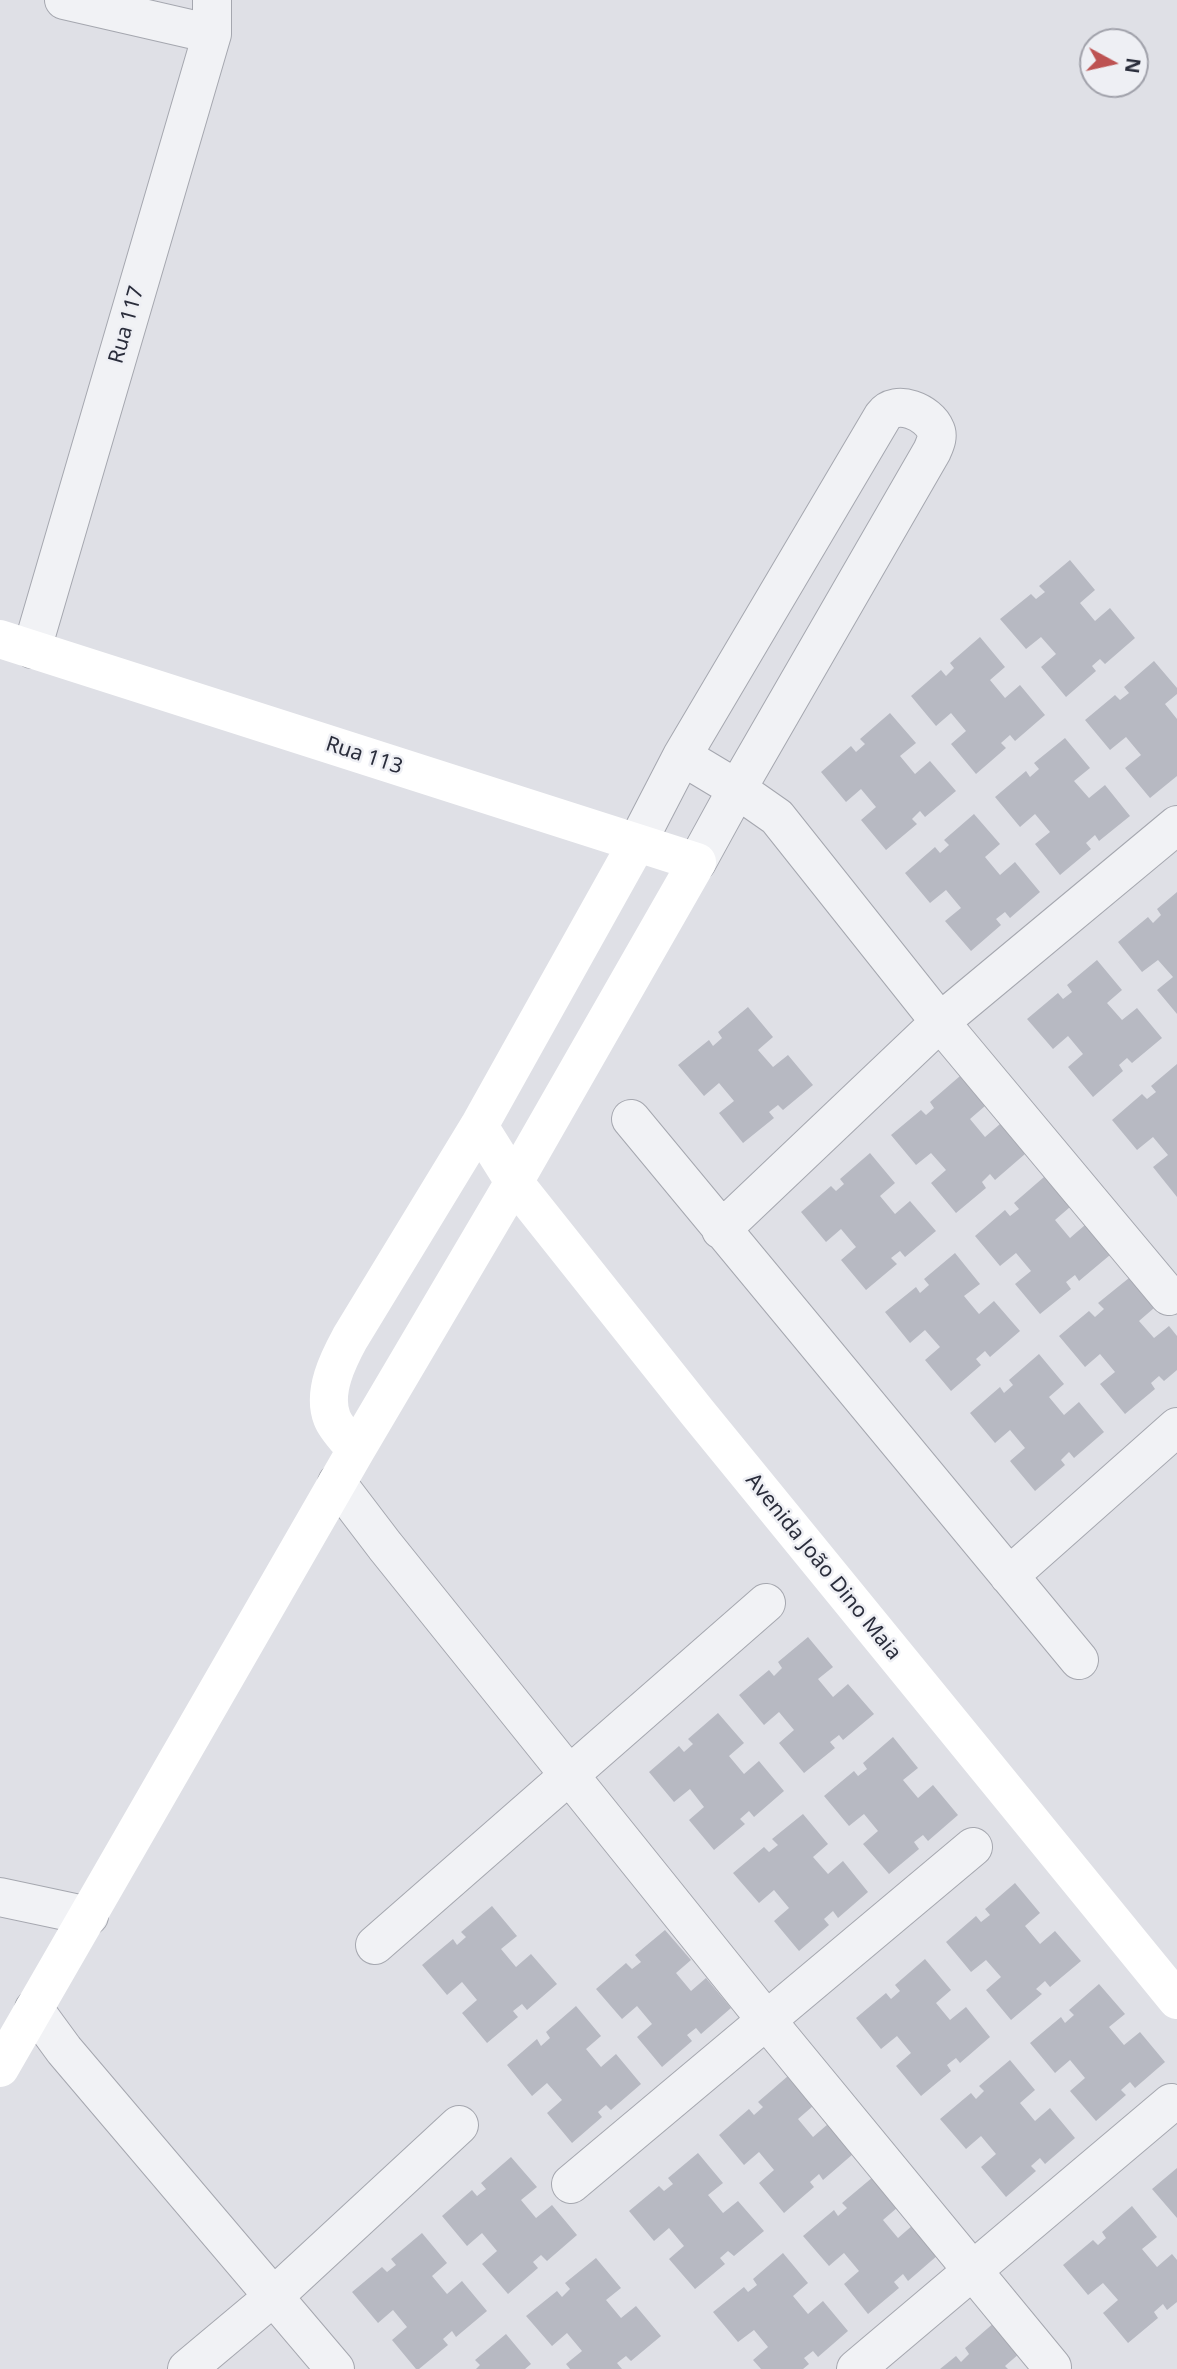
<!DOCTYPE html>
<html>
<head>
<meta charset="utf-8">
<style>
	body { margin:0 }
	#map { position:relative; width:1177px; height:2369px; overflow:hidden; background:#dfe0e6; font-family:"Noto Sans",sans-serif }
	canvas { display:block }
	.north { position:absolute; left:1079px; top:28px; width:70px; height:70px; box-sizing:border-box; background:#eeeff4; border:2px solid #a0a1aa; border-radius:50%; rotate:98deg; font-size:19px; font-weight:700; line-height:28px; text-align:center; color:#2a2d3b }
	.north::after { content:''; display:block; margin:auto; width:24px; height:32px; background:#bd5252; clip-path:polygon(50% 0,100% 100%,50% 72%,0 100%) }
</style>
</head>
<body>
<div id="map">
<canvas width="1177" height="2369"></canvas>
<div class="north">N</div>
</div>
<script>
const ctx = document.querySelector('canvas').getContext('2d');
ctx.lineJoin = 'round';
function fill(path, color) {
  ctx.fillStyle = color;
  ctx.fill(path, 'evenodd');
}
function stroke(path, color, width, dash) {
  ctx.strokeStyle = color;
  ctx.lineWidth = width;
  ctx.lineCap = dash ? 'butt' : 'round';
  ctx.setLineDash(dash || []);
  ctx.stroke(path);
}
function write(font, color, halo, rows, align = 'center') {
  ctx.font = font + ' "Noto Sans",sans-serif';
  ctx.lineWidth = 5;
  ctx.setLineDash([]);
  ctx.textBaseline = 'middle';
  ctx.strokeStyle = halo;
  ctx.fillStyle = color;
  for (const [text, x, y, turn = 0] of rows) {
    ctx.save();
    ctx.translate(x, y);
    ctx.rotate((+turn || 0) * Math.PI / 180);
    ctx.textAlign = isNaN(turn) ? turn : align;
    if (halo) ctx.strokeText(text, 0, 0);
    ctx.fillText(text, 0, 0);
    ctx.restore();
  }
}
const building = new Path2D(`
	M1070,560l25,30 -15,13 15,18 15,-13 25,30 -30,26 -5,-5 -8,7 4,5 -30,26 -25,-30 15,-13 -15,-17 -15,12 -26,-30 31,-25 5,5 9,-7 -6,-6z
	M980,637l25,30 -15,13 15,18 15,-13 25,30 -30,26 -5,-6 -9,8 5,5 -30,26 -25,-30 15,-13 -15,-18 -15,13 -25,-30 30,-26 5,6 8,-8 -4,-5z
	M1154,661l23,27v6l-12,10 12,15v57l-27,22 -25,-30 16,-13 -15,-18 -16,13 -25,-30 30,-25 5,5 9,-7 -5,-6z
	M890,713l26,30 -16,13 15,18 15,-13 26,30 -31,26 -5,-6 -8,8 5,5 -31,26 -25,-30 15,-13 -15,-18 -15,13 -25,-30 30,-26 5,6 9,-8 -5,-5z
	M1065,738l25,30 -16,13 15,17 16,-13 25,31 -31,25 -4,-6 -9,8 5,6 -31,26 -25,-31 15,-12 -15,-18 -15,13 -25,-30 31,-26 4,6 9,-8 -5,-6z
	M974,814l26,30 -15,13 15,18 15,-13 25,30 -30,26 -5,-6 -9,7 5,6 -30,26 -26,-30 16,-13 -15,-18 -16,13 -25,-30 30,-26 5,6 9,-8 -5,-5z
	M1177,892v122l-20,-24 16,-13 -15,-17 -16,12 -24,-30 30,-25 5,6 8,-8 -4,-6z
	M1097,960l25,30 -15,13 15,17 15,-12 25,30 -30,25 -5,-5 -8,7 4,6 -30,26 -25,-30 15,-13 -15,-18 -15,13 -26,-30 31,-26 5,6 9,-7 -5,-7z
	M748,1007l25,30 -15,13 15,17 15,-12 25,30 -30,25 -5,-5 -9,7 5,6 -31,25 -24,-30 15,-12 -15,-18 -15,13 -26,-31 31,-25 4,6 9,-8 -4,-6z
	M1177,1064v133l-24,-30 15,-12 -15,-18 -16,13 -25,-30 30,-26 5,5 9,-7 -5,-6z
	M960,1076l25,30 -15,13 15,18 15,-13 25,30 -30,26 -5,-6 -8,8 4,6 -30,25 -25,-30 15,-13 -15,-17 -15,12 -25,-30 30,-25 5,5 8,-7 -4,-6z
	M870,1153l25,30 -15,13 15,18 15,-13 26,30 -31,26 -5,-6 -9,7 6,6 -31,26 -25,-30 15,-13 -15,-18 -15,13 -25,-30 30,-26 5,5 8,-7 -4,-5z
	M1044,1177l26,30 -15,13 15,18 15,-13 25,30 -31,26 -4,-6 -9,7 5,7 -31,25 -25,-30 16,-13 -15,-18 -16,13 -25,-30 30,-26 5,6 9,-7 -5,-6z
	M955,1253l25,31 -16,12 15,18 15,-13 26,30 -30,26 -5,-6 -9,8 5,6 -30,26 -26,-31 15,-13 -15,-17 -15,13 -25,-31 31,-25 4,6 9,-8 -5,-6z
	M1129,1278l25,30 -15,13 15,17 15,-12 8,10v34l-13,11 -5,-5 -8,7 4,6 -30,25 -25,-30 15,-12 -15,-18 -15,13 -26,-31 30,-25 6,6 9,-8 -6,-6z
	M1039,1354l25,30 -15,13 15,18 15,-13 25,30 -30,26 -5,-6 -8,8 4,5 -30,26 -25,-30 15,-13 -15,-18 -15,13 -25,-30 30,-26 4,6 9,-8 -4,-5z
	M808,1637l25,30 -15,12 15,18 15,-13 26,30 -31,26 -4,-5 -9,7 5,6 -31,25 -25,-30 15,-13 -15,-18 -15,13 -25,-30 30,-25 5,6 8,-8 -4,-6z
	M718,1713l26,30 -15,13 15,18 15,-13 25,30 -30,26 -5,-6 -9,8 5,5 -31,26 -25,-30 15,-13 -14,-18 -16,13 -25,-30 30,-26 5,6 9,-8 -5,-5z
	M893,1737l25,31 -15,12 15,18 15,-13 25,30 -30,26 -5,-6 -9,7 5,7 -30,25 -26,-30 15,-13 -14,-17 -15,12 -25,-30 30,-25 4,5 9,-7 -4,-6z
	M803,1814l25,30 -15,13 15,17 15,-13 25,31 -30,26 -5,-7 -9,8 5,6 -30,26 -25,-30 15,-13 -15,-18 -15,13 -26,-30 31,-26 5,5 9,-7 -6,-6z
	M1015,1883l25,30 -15,13 15,18 15,-13 26,30 -31,26 -5,-6 -9,8 6,5 -31,26 -25,-30 15,-13 -15,-17 -15,12 -25,-30 30,-26 5,6 9,-7 -5,-6z
	M492,1906l25,30 -16,13 15,18 15,-13 26,30 -30,26 -5,-6 -9,7 5,6 -31,26 -25,-30 15,-13 -15,-18 -15,13 -25,-30 31,-26 4,6 9,-8 -5,-5z
	M665,1930l26,30 -15,13 15,18 15,-13 25,30 -30,26 -5,-6 -9,7 5,6 -30,26 -25,-30 15,-13 -15,-18 -15,13 -26,-30 30,-26 6,6 9,-7 -6,-7z
	M925,1959l26,31 -15,13 14,17 16,-13 24,30 -30,26 -4,-5 -9,7 4,6 -30,25 -25,-30 15,-13 -14,-17 -16,13 -25,-31 30,-25 5,6 9,-8 -5,-6z
	M1099,1984l26,30 -16,13 15,18 16,-13 25,30 -30,26 -5,-6 -9,8 5,5 -30,26 -26,-30 15,-13 -15,-18 -15,13 -25,-30 31,-26 4,6 9,-8 -5,-5z
	M576,2006l25,30 -15,13 15,18 15,-13 25,30 -30,26 -5,-5 -8,7 4,5 -30,26 -25,-30 15,-13 -15,-17 -15,13 -25,-31 30,-26 4,7 9,-8 -4,-6z
	M1010,2060l25,30 -15,13 15,18 15,-13 25,30 -30,26 -5,-6 -9,8 5,5 -30,26 -25,-30 15,-13 -15,-18 -15,13 -26,-30 31,-26 5,6 8,-8 -5,-5z
	M788,2076l25,30 -15,13 15,18 15,-13 25,30 -30,26 -4,-6 -9,8 4,5 -30,26 -25,-30 15,-13 -15,-18 -15,13 -25,-30 30,-26 5,6 9,-8 -5,-5z
	M698,2153l25,30 -15,12 15,18 15,-12 26,30 -30,25 -6,-5 -8,7 5,6 -30,25 -26,-30 15,-13 -15,-18 -15,13 -25,-30 30,-25 5,5 9,-7 -5,-6z
	M511,2157l26,30 -16,13 15,18 16,-13 25,30 -30,26 -6,-6 -8,7 5,6 -30,26 -26,-30 15,-13 -15,-18 -15,13 -25,-30 30,-26 5,6 9,-7 -5,-6z
	M1177,2168v50l-25,-29z
	M873,2177l25,30 -15,13 15,18 15,-13 25,30 -30,26 -5,-7 -9,8 5,6 -31,26 -24,-30 15,-13 -15,-18 -15,13 -26,-30 31,-26 4,6 9,-8 -5,-5z
	M1132,2206l25,31 -15,12 15,18 15,-13 5,6v42l-10,8 -4,-6 -9,8 4,6 -30,25 -25,-30 15,-13 -15,-17 -15,12 -25,-30 30,-25 5,5 8,-7 -4,-6z
	M422,2233l25,30 -15,13 15,18 15,-13 25,30 -31,26 -4,-6 -9,8 5,6 -29,24h-3l-24,-29 15,-13 -14,-17 -15,13 -26,-31 30,-25 5,5 9,-7 -5,-6z
	M783,2253l25,30 -15,13 15,18 15,-13 25,30 -30,26 -5,-6 -9,7 5,6 -6,5h-42l-8,-9 15,-13 -14,-17 -16,12 -25,-30 31,-25 4,5 9,-7 -4,-6z
	M596,2258l25,30 -15,12 15,18 15,-12 25,30 -30,25 -5,-5 -9,7 5,6h-52l-4,-5 16,-13 -15,-18 -15,13 -26,-30 31,-25 5,6 8,-8 -5,-6z
	M995,2322l25,31 -15,13 3,3h-68l16,-13 5,6 8,-8 -4,-6z
	M506,2334l25,30 -6,5h-49l4,-4 -5,-5z`);
const street = new Path2D(`
	M64,0l148,34
	M32,649l180,-615v-34
	M682,756l55,33 40,28 163,205 229,274
	M637,843l45,-87 201,-340c13,-18 46,-3 52,13 4,7 0,15 -3,22l-195,338 -40,73
	M631,1119l448,541
	M721,1230l219,-208 237,-197
	M337,1483l48,63 382,475 285,346
	M1009,1576l168,-149
	M0,1897l89,19
	M375,1945l391,-342
	M34,2009l30,41 271,319
	M571,2184l402,-337
	M187,2369l86,-72 186,-172
	M856,2369l315,-266`);
const secondary = new Path2D(`
	M0,639l697,223 -183,320 -158,268 -356,618
	M479,1126l35,56 183,230 480,588
	M356,1450c-7,-9 -20,-21 -24,-32 -10,-26 6,-58 18,-80l129,-212 158,-283`);
const streetNames = [
	["Rua 117",127,325,-74],
	["Rua 113",364,756,18],
	["Avenida João Dino Maia",823,1567,51]
];
fill(building, '#b7b9c2');
stroke(street, '#a5a7af', 40);
stroke(street, '#f1f2f5', 38);
stroke(secondary, '#fff', 38);
write('21px', '#2a2d3b', '#eeeff4', streetNames);
</script>
</body>
</html>
